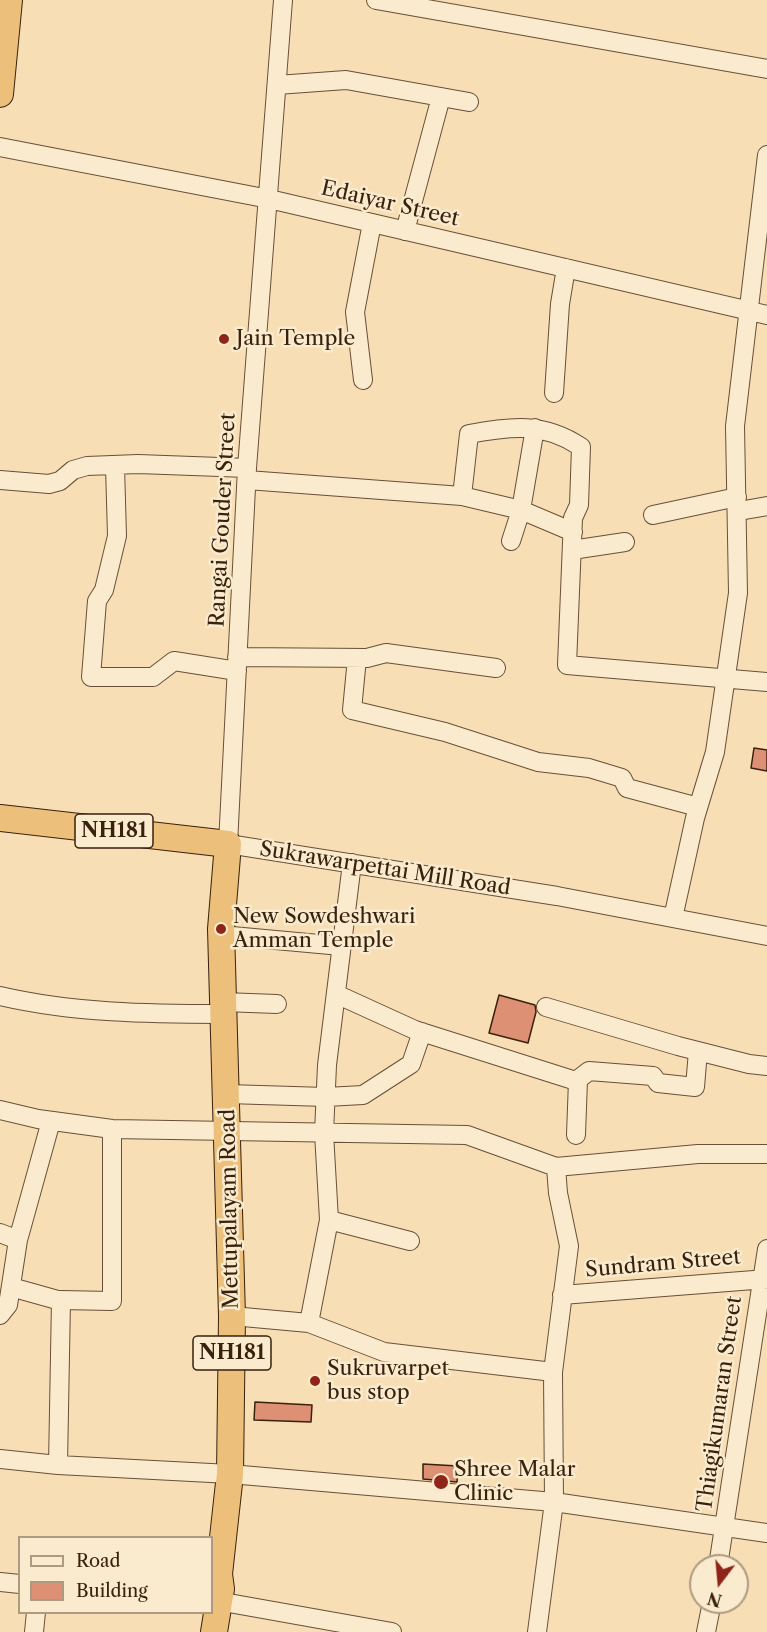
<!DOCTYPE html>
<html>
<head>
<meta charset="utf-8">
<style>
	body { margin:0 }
	#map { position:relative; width:767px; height:1632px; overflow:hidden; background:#f7deb4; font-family:"Libre Caslon Text",serif }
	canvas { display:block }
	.legend { position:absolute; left:18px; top:1536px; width:195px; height:78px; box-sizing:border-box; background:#faeace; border:2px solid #ad9a81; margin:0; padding:8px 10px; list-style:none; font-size:18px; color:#39210e }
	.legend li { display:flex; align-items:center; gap:12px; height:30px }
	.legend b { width:30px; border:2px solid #ad9a81 }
	.north { position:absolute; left:689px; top:1554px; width:60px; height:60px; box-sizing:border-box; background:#faeace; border:2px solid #ad9a81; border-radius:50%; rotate:196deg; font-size:16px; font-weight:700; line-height:24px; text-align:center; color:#39210e }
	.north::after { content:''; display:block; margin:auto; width:21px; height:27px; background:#8f2418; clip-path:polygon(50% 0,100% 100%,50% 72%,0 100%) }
</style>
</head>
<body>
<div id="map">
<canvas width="767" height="1632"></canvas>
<ul class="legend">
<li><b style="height:8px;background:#faeace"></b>Road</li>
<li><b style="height:16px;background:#de9075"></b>Building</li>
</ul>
<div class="north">N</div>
</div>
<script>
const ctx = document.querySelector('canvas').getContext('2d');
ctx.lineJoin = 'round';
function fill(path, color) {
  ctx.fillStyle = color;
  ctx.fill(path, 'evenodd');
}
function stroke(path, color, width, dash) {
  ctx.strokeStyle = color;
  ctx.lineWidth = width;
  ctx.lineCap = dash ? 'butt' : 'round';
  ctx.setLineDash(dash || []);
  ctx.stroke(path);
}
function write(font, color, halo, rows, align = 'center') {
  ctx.font = font + ' "Libre Caslon Text",serif';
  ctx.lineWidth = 5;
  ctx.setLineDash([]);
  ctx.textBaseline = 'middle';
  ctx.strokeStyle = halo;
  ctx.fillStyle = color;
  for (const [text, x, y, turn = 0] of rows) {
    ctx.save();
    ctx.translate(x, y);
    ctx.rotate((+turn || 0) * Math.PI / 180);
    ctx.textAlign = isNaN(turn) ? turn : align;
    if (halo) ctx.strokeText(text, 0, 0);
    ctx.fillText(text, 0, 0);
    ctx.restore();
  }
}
const building = new Path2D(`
	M754,748l13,2v21l-16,-3z
	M499,995l36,10 1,7 -8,31 -39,-10z
	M255,1402l57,3 -1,17 -57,-2z
	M423,1464l35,2 -1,16 -34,-3z`);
const minor = new Path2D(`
	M283,0l-36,468 -19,376 329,52 210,40
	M376,0l391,69
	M277,85l69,-5 123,22
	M0,147l269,52 498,116
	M405,231l36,-134
	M363,380l-8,-68 17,-89
	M554,393l6,-89 6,-36
	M115,466l2,70 -13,54 -7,11 -6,76h62l21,-16 63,10
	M0,480l49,4 11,-3 13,-11 14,-4 51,-2 109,4
	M247,480l215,16 59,14 52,22
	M462,496l7,-62c42,-8 75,-12 112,13l-2,58 -6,13 -6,147 200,17
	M739,511l28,-5
	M653,515l84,-18
	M511,541l10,-31 14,-82
	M572,550l53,-8
	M237,657l130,1 19,-5 110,15
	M357,658l-5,52 93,22 93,30 51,6 33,10 5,10 71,19
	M673,918l22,-100 20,-66 23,-159 -3,-167 32,-271
	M221,935l120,11
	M336,994l79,36 161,51 13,-10 64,5 5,7 37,4 3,-36
	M0,996c73,17 149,18 223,18
	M223,1002l54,2
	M546,1007l132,39 71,18 18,2
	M227,1094l99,3 37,-2 48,-31 11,-32
	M0,1110l38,9 74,10 355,6 89,32 142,-13h69
	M576,1135l2,-55
	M329,1220l-5,-87 3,-68 25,-202
	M0,1233l18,7
	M11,1287l50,14
	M562,1295l205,-16
	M0,1315l8,-10 10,-65 33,-119
	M232,1316l77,7 75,29 169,20
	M309,1323l20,-103 81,21
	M0,1459l58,6 172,9 324,28 213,31
	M58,1465l3,-165 51,1v-172
	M718,1566l49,-317
	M0,1582l20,2
	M212,1600l180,32
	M34,1632l2,-20
	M537,1632l17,-130 -1,-130 16,-126 -11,-53 -2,-26
	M706,1632l6,-30`);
const highway = new Path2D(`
	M0,94l9,-94
	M0,818l228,26 -7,85 11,387 -2,158 -11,100 2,15 -7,43`);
const markers = [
	[224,339,6,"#8f2418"],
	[221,929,6,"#8f2418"],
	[315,1381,6,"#8f2418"],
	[441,1482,8,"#8f2418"]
];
const shields = [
	[114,831,78],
	[232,1353,78]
];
const shieldNames = [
	["NH181",114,831],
	["NH181",232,1353]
];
const streetNames = [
	["Edaiyar Street",390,204,13],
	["Rangai Gouder Street",223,520,-87],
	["Sukrawarpettai Mill Road",385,869,9],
	["Mettupalayam Road",230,1209,-91],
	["Sundram Street",663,1264,-5],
	["Thiagikumaran Street",720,1404,-82]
];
const poiNames = [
	["Jain Temple",236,339],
	["New Sowdeshwari",233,917],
	["Amman Temple",233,941],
	["Sukruvarpet",327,1369],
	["bus stop",327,1393],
	["Shree Malar",454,1470],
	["Clinic",454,1494]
];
fill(building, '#de9075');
stroke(building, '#39210e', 1.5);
stroke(minor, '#685038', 20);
stroke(highway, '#39210e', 28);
stroke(minor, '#faeace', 18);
stroke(highway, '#ecbf7a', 26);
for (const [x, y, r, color] of markers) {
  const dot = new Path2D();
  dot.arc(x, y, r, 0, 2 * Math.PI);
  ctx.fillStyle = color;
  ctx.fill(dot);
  stroke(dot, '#faeace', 2);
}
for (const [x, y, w] of shields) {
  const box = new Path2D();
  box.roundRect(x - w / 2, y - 17, w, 34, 4.5);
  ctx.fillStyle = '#faeace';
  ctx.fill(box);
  stroke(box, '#39210e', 1.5);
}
write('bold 20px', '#39210e', null, shieldNames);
write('21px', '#39210e', '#faeace', streetNames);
write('21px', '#39210e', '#faeace', poiNames, 'left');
</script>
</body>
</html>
